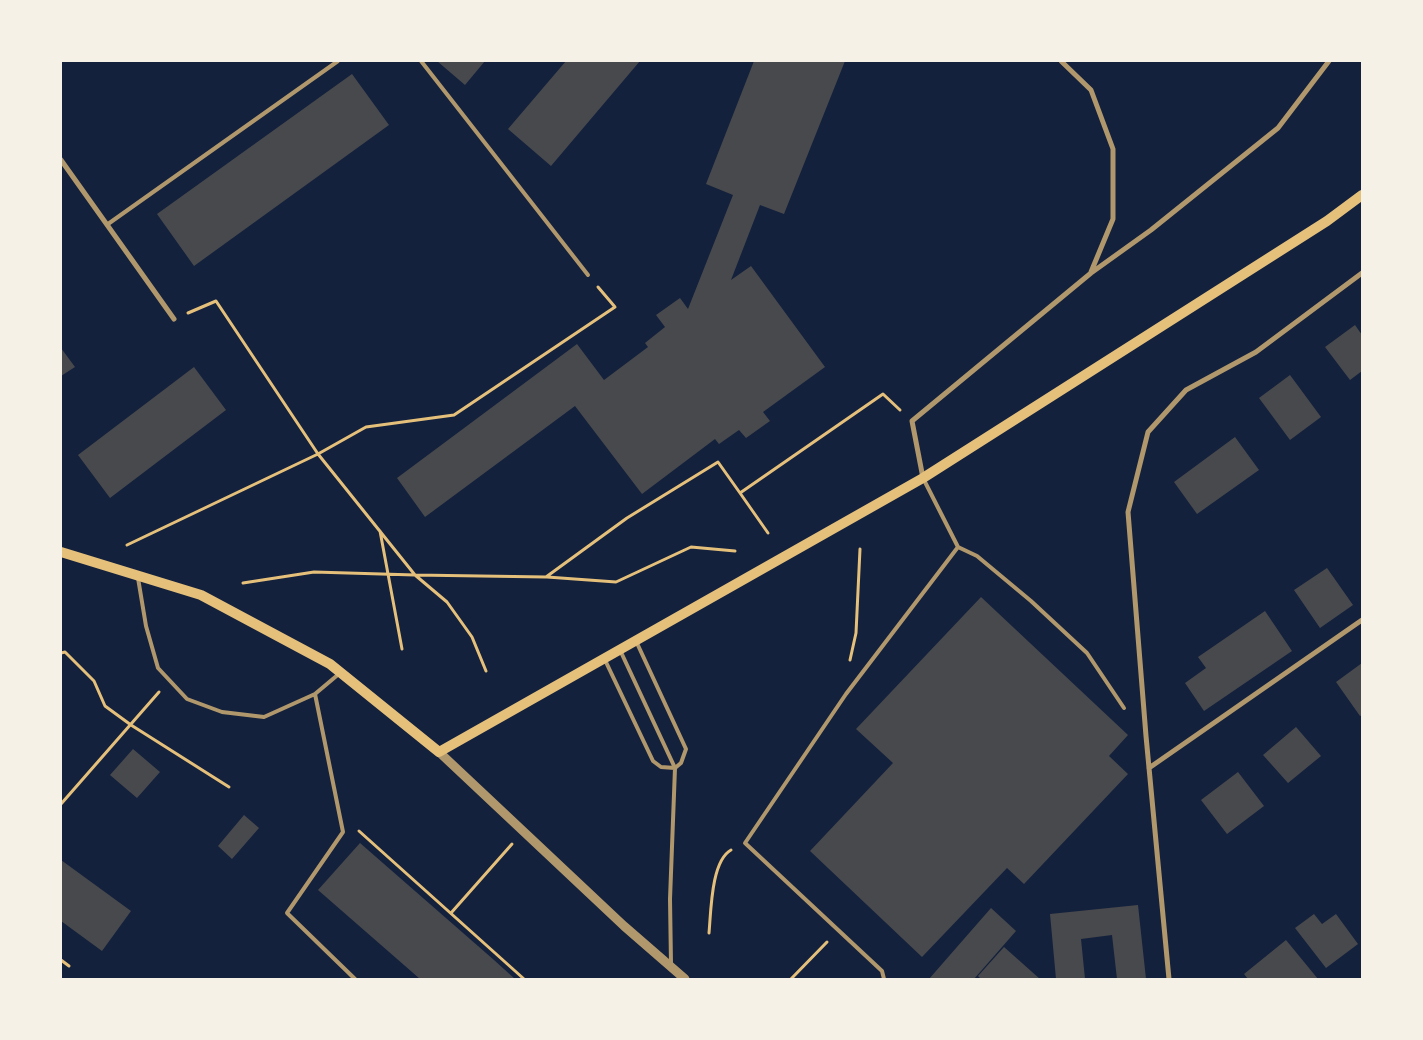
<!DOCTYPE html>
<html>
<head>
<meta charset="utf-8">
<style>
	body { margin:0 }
	#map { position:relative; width:1423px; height:1040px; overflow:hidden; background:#14213d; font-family:"Open Sans",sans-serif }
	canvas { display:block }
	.frame { position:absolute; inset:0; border:62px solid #f6f1e7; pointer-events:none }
</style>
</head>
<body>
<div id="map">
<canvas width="1423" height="1040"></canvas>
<div class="frame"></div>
</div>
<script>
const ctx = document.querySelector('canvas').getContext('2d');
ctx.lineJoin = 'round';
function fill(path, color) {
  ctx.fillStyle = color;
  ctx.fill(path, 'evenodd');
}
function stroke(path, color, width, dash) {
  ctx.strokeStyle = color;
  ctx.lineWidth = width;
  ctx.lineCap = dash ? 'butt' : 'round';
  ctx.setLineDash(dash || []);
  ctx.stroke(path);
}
const building = new Path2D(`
	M437,61h48l-20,24z
	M566,61h74l-89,105 -43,-37z
	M754,61h91l-61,153 -24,-9 -29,75 20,-14 74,101 -62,45 7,9 -24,17 -7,-8 -20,14 -4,-5 -73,55 -67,-88 -150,111 -28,-39 180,-134 27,36 44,-33 -3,-4 20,-16 -9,-12 24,-17 8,11 45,-114 -27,-11z
	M352,74l37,51 -195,141 -37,-52z
	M1355,325l7,10v36l-12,9 -25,-33z
	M61,348l14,19 -14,9z
	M194,367l32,43 -116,88 -32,-43z
	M1290,375l31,42 -31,23 -31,-42z
	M1235,437l24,33 -62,44 -23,-32z
	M1327,568l26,37 -33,23 -26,-38z
	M981,597l147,138 -19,21 19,18 -104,110 -17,-16 -85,89 -112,-106 83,-88 -37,-34z
	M1265,611l27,40 -88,60 -19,-28 21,-15 -8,-11z
	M1362,663v52l-2,1 -24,-34z
	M1296,727l25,29 -33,27 -25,-28z
	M133,749l27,23 -23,26 -27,-23z
	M1238,772l26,34 -37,28 -26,-34z
	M244,815l15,13 -27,31 -14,-13z
	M360,843l134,117 21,19h-95l-102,-89z
	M61,860l70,51 -29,40 -41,-30z
	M1138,905l8,74h-29l-5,-44 -31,4 4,40h-29l-6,-65z
	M991,908l25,23 -42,48h-45z
	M1314,914l8,10 14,-10 22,30 -32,24 -31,-40z
	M1286,940l32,39h-70l-4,-5z
	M1004,947l36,32h-59l-3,-3z`);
const path = new Path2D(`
	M188,313l28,-12 102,153 48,-27 88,-12 161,-108 -17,-20
	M740,493l28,40
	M380,531l22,118
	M127,545l191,-91 97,121 131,2 81,-59 91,-56 22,31 143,-99 17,16
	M547,577l69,5 75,-35 44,4
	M243,583l71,-11 101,3 32,27 25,35 14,34
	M61,653l4,-1 29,29 11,25 26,19 98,62
	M850,660l6,-27 4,-84
	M61,804l98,-112
	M359,831l165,148
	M451,913l61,-69
	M709,933c2,-21 2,-72 22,-83
	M61,960l8,6
	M791,979l36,-37`);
const service = new Path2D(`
	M421,61l167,214
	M108,224l230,-163
	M958,547l19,9 54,45 56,52 37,55
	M138,578l8,48 12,42 29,31 35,13 42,5 51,-23 25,-21
	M636,641l50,108 -5,14 -6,5 -5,131 1,65
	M605,660l48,101 8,6 14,1 -55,-118
	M315,694l28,138 -56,81 68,66
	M884,979l-2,-8 -137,-128 101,-149 112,-147 -34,-67`);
const minor = new Path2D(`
	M1061,61l30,29 22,59v70l-22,53
	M61,160l113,159
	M923,478l-11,-57 179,-148 60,-43 127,-102 51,-67
	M1149,768l213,-148
	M1169,979l-23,-243 -18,-224 20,-80 38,-42 70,-38 106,-79`);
const tertiary = new Path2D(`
	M439,752l185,174 61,53`);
const secondary = new Path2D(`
	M61,552l140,43 129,69 109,88 484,-274 404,-257 35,-26`);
fill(building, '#48494c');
stroke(path, '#e5c07b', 3);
stroke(service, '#b1986c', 4);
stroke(minor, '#b1986c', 5);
stroke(tertiary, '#b1986c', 9);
stroke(secondary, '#e5c07b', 10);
</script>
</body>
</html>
